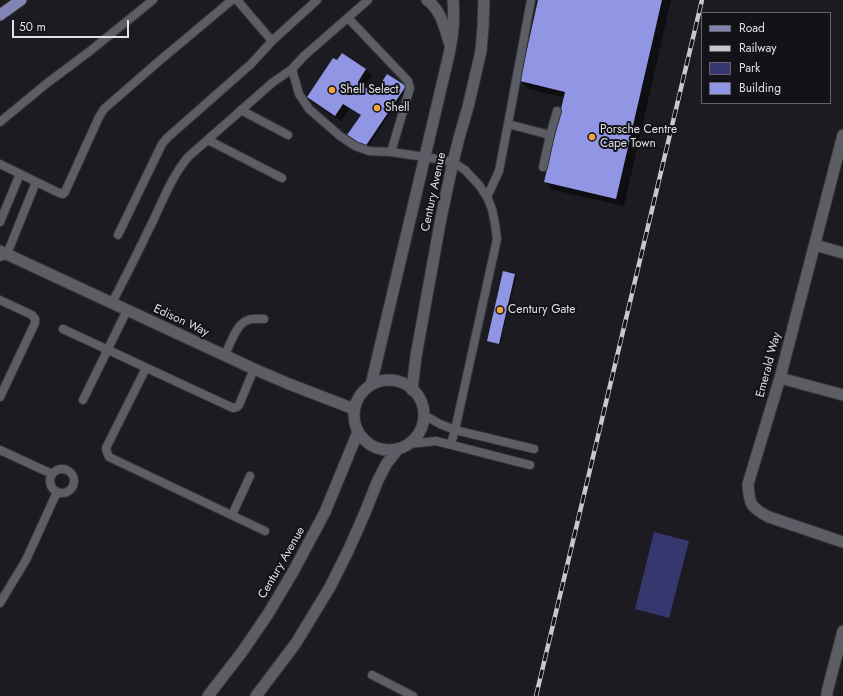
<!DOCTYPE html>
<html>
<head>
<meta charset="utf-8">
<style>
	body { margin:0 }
	#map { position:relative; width:843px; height:696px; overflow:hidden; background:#1b1b21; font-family:Jost,sans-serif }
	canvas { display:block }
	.legend { position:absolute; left:701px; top:12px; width:130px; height:92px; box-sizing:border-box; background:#121218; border:1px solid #64656a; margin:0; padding:5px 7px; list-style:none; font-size:12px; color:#e0e1e5 }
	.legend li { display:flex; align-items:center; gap:8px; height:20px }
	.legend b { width:20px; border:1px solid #64656a }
	.scale { position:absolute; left:12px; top:20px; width:117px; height:18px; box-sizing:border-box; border:2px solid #e0e1e5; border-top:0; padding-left:5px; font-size:12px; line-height:14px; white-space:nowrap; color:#e0e1e5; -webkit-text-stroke:3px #121218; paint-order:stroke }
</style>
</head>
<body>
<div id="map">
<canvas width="843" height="696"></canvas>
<ul class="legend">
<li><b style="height:5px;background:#8184b4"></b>Road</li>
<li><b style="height:5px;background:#c7c8cc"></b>Railway</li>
<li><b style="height:11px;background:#36376f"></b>Park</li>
<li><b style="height:11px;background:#9196e4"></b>Building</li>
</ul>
<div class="scale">50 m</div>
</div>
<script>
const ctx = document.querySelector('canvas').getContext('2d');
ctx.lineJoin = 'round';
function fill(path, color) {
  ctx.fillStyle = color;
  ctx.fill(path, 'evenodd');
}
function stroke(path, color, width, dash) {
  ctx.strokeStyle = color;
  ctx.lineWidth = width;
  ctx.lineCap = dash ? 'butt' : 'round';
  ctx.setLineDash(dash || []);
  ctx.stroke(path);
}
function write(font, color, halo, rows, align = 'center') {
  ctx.font = font + ' Jost,sans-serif';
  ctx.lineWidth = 4;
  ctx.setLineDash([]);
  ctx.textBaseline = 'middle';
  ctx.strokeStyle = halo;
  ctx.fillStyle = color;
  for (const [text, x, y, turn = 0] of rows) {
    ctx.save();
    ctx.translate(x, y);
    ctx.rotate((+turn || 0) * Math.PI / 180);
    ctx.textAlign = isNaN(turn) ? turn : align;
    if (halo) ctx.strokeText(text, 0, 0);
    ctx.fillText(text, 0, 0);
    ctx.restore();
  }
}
const green = new Path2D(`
	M654,532l35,9 -20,77 -34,-9z`);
const shadow = new Path2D(`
	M539,0h132l-47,206 -71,-16 -8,-8 19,-85 -36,-8 -7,-8z
	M342,54l24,16 6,6 -8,12 10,7 31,-8 2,1 -40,60 -18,-13 13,-19 -12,-8 -9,13 -27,-18 -6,-6z
	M514,275l2,1 -16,69 -10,-3 -2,-2z`);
const building = new Path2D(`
	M538,0h124l-46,199 -72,-17 21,-90 -45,-11z
	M342,53l24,16 -8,13 16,12 13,-20 19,12 -41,61 -18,-12 14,-20 -18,-11 -8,12 -28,-19 26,-39 4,2z
	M503,271l12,3 -16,70 -12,-3z`);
const service = new Path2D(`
	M237,0l35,41 45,-41
	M348,18l60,63 2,7 -19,64
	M292,69l7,25 10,15 31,27 15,10 14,5 22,1 34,5 28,5 12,8 14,15 8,12 5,12 3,15 2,15 -42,191 -4,14
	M241,110l47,25
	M0,122l46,-38 44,-33 63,-51
	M508,124l42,11
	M208,140l74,38
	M0,164l59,29 4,1 2,-2 34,-75 5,-8 54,-47 74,-62
	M543,167l7,-32 7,-24
	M487,197l12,-26 9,-47 23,-124
	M0,222l20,-48
	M118,235l44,-91 5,-6 84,-74 21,-23
	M0,257l7,-3 29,-72
	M0,300l32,15 3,4v4l-35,74
	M112,303c14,-27 28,-55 41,-82 10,-22 20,-46 35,-64l84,-74 20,-14 12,-13 64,-56
	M63,329l170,79 4,-1 2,-2 15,-36
	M225,355c5,-10 11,-31 23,-35 5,-2 11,-1 16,-1
	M146,368l-40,80 1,4 2,5 156,74
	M83,400l44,-90
	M424,415l16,9 15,6 79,19
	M409,444l27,-3 94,24
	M0,450l52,24
	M50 481a12 12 0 1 1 24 0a12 12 0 1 1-24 0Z
	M232,515l18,-39
	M0,603l26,-43 31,-68
	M372,675l41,21`);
const minor = new Path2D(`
	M843,135l-63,243 -32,106c1,20 3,24 21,33l74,25
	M815,245l28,8
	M0,251l254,118 35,15 65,25
	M780,378l63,17
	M827,696v-4l16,-61`);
const tertiary = new Path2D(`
	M427,0c14,10 17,26 22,42
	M354 415a35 35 0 1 1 70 0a35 35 0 1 1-70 0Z
	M371,385l76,-322c5,-20 8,-42 6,-63
	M412,390l4,-34 25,-138 12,-56 6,-24 9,-31 13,-56 2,-24 1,-27
	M208,696l34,-44 26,-38 25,-42 32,-60 33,-80
	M256,696l40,-53 34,-56 18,-36 16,-36 14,-35 9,-17 11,-14`);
const primary = new Path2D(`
	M0,15l21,-15`);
const rail = new Path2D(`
	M536,696l166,-696`);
const markers = [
	[332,90,4,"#f1a540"],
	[377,108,4,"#f1a540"],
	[592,137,4,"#f1a540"],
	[500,310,4,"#f1a540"]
];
const poiNames = [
	["Shell Select",340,90],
	["Shell",385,108],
	["Porsche Centre",600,130],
	["Cape Town",600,144],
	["Century Gate",508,310]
];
const streetNames = [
	["Century Avenue",434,192,-78],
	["Edison Way",181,321,25],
	["Emerald Way",769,365,-75],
	["Century Avenue",282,563,-60]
];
fill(green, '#36376f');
fill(shadow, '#0007');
fill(building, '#9196e4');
stroke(service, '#36363b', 10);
stroke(minor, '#36363b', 13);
stroke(tertiary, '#36363b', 13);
stroke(primary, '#36363b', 13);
stroke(service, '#5d5e65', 8);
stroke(minor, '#5d5e65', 11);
stroke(tertiary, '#5d5e65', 11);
stroke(primary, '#8184b4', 11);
stroke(rail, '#c7c8cc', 4.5);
stroke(rail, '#121218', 3, [9]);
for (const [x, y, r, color] of markers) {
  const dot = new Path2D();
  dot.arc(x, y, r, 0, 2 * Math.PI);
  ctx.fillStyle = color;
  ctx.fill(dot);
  stroke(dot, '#121218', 1.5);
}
write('12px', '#e0e1e5', '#121218', poiNames, 'left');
write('12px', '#e0e1e5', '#121218', streetNames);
</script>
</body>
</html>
